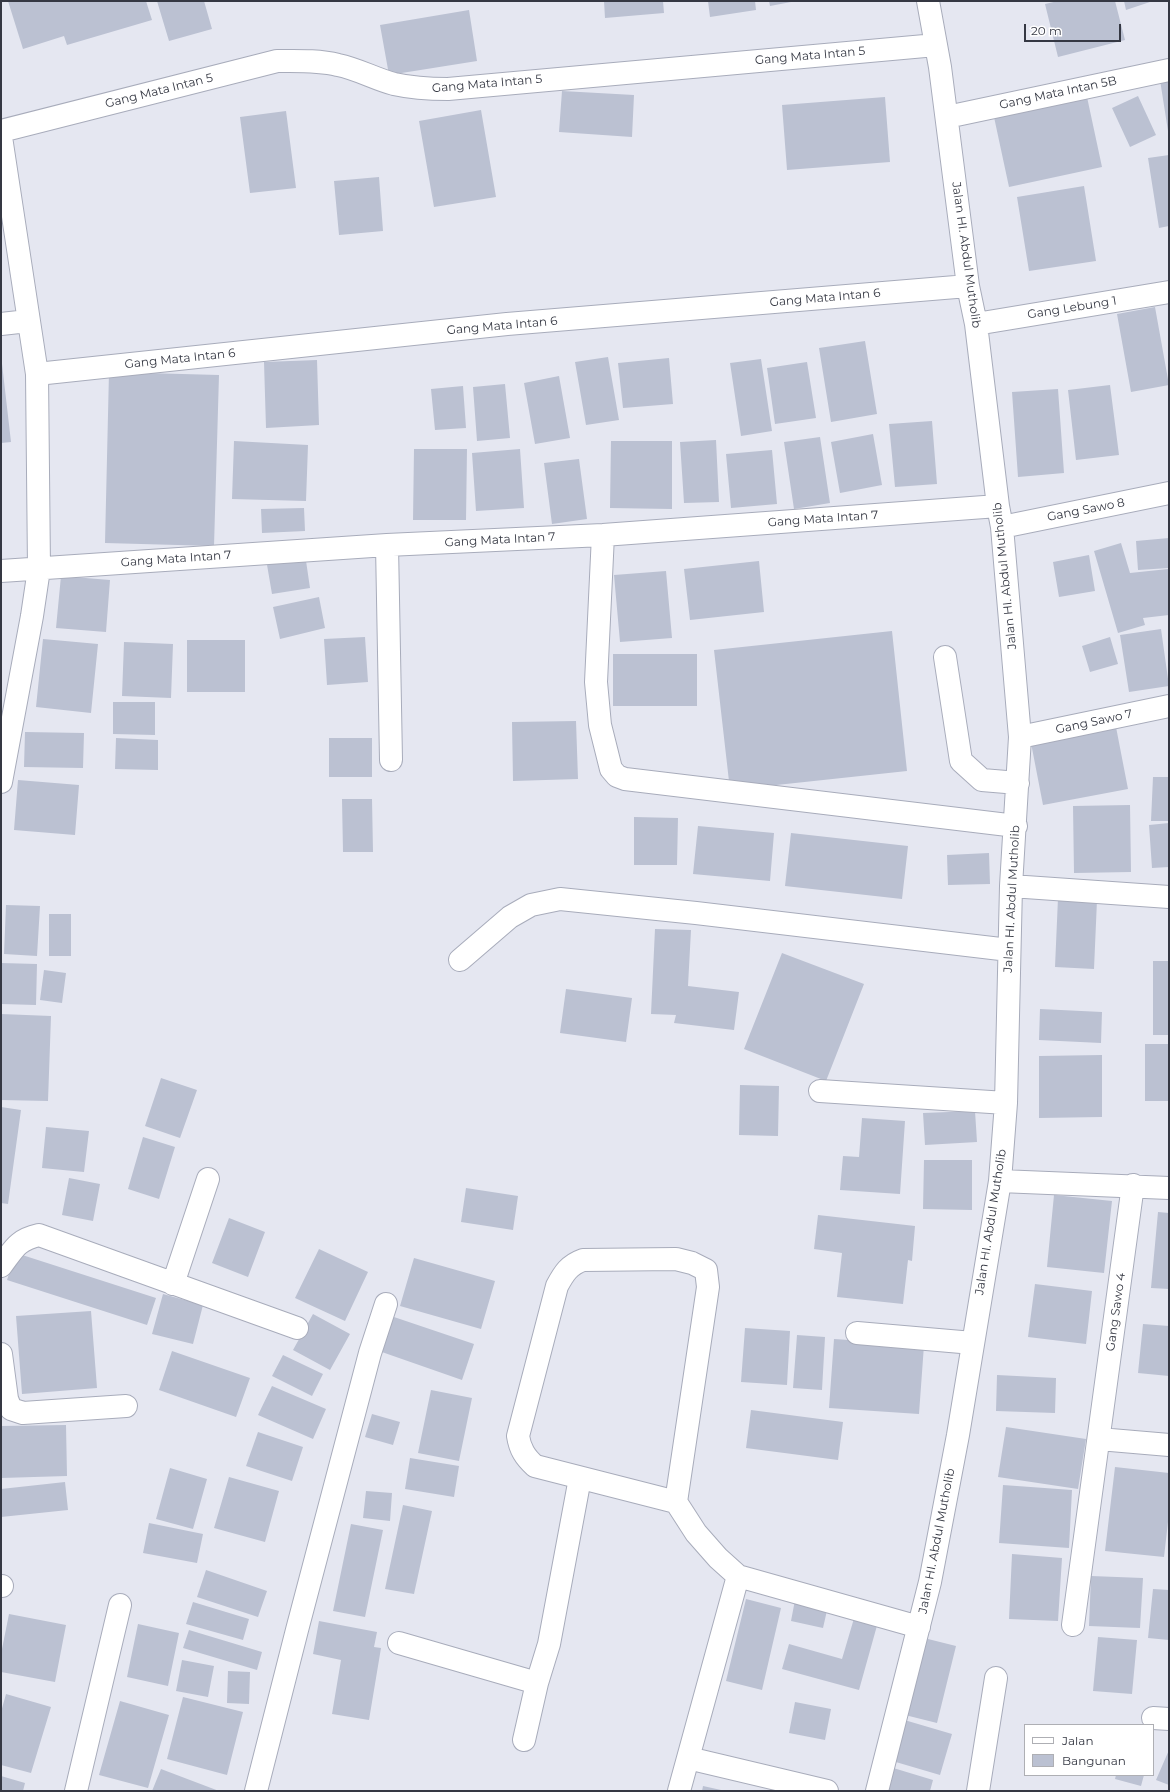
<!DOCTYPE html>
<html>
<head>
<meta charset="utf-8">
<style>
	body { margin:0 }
	#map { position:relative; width:1170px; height:1792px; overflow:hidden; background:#e5e7f1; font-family:Montserrat,sans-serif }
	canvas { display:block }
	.frame { position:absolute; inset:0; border:2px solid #353843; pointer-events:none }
	.legend { position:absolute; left:1024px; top:1724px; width:130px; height:52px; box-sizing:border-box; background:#fff; border:1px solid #aeafb4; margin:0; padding:5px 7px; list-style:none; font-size:12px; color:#353843 }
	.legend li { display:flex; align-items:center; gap:8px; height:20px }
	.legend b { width:20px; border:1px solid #aeafb4 }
	.scale { position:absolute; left:1024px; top:24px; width:97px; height:18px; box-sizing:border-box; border:2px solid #353843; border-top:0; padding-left:5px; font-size:12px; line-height:14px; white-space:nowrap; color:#353843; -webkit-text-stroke:3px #fff; paint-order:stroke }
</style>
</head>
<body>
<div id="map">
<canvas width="1170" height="1792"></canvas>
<div class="frame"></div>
<ul class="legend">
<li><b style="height:5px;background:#fff"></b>Jalan</li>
<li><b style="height:11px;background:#bbc1d2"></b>Bangunan</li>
</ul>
<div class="scale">20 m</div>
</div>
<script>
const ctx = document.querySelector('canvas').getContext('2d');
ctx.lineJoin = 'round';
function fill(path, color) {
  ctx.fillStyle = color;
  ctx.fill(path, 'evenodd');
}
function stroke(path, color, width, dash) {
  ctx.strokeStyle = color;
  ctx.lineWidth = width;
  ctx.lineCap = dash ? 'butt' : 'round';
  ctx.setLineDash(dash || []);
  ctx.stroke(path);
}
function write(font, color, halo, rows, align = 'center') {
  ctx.font = font + ' Montserrat,sans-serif';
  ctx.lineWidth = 3;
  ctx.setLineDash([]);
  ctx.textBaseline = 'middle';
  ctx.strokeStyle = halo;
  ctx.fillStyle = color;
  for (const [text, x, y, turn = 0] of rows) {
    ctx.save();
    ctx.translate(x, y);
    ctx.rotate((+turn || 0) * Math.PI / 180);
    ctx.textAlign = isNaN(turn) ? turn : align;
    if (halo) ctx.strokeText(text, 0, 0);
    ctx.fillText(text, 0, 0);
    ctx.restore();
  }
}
const building = new Path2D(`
	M8,1h138l6,19 -85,25 -3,-9 -41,13z
	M157,1h47l8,28 -43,12z
	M604,1h59l1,12 -59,5z
	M708,1h47l1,9 -46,7z
	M769,1h21l1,1 -21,4z
	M1058,1h57l10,39 -67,17 -13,-53z
	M1124,1h29l-27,9z
	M469,10l8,51 -88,14 -9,-50z
	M1169,79v52h-1l-8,-51z
	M562,91l72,4 -2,42 -73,-5z
	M1138,96l18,39 -26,12 -18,-39z
	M885,97l5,65 -103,8 -5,-65z
	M1087,97l15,70 -93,20 -15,-70z
	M481,110l15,87 -62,10 -15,-86z
	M286,111l10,77 -46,5 -10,-76z
	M1169,155v71l-10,2 -11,-70z
	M379,177l4,54 -44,4 -5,-54z
	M1084,186l12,75 -67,10 -12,-74z
	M1155,307l14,78 -38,7 -14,-78z
	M865,341l12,73 -46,8 -12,-74z
	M1,355l10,87 -10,1z
	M608,357l11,63 -33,5 -11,-63z
	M669,358l4,46 -50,4 -5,-45z
	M761,359l11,72 -31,5 -11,-73z
	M317,360l2,65 -53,3 -2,-66z
	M807,362l9,56 -41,6 -8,-56z
	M109,372l110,3 -5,171 -109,-3z
	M559,376l11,62 -35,6 -11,-61z
	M505,384l5,54 -33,3 -4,-54z
	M1110,385l9,70 -43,5 -8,-70z
	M463,386l3,42 -31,2 -4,-41z
	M1058,389l6,84 -46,4 -6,-85z
	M932,421l5,63 -42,3 -6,-63z
	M873,434l9,51 -42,8 -9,-51z
	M820,437l10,66 -36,6 -10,-67z
	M716,440l3,62 -35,1 -4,-61z
	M234,441l74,4 -2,56 -74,-2z
	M611,441h61v68l-62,-1z
	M414,449h53l-1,71h-53z
	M520,449l4,59 -48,3 -4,-58z
	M772,450l5,54 -46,4 -5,-54z
	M579,459l8,60 -35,5 -8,-61z
	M304,508l1,23 -43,2 -1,-24z
	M1169,538v30l-31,2 -2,-29z
	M1121,543l9,30 38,-4 1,46 -26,3 2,7 -27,8 -24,-82z
	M305,554l5,34 -38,6 -6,-35z
	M1089,555l6,36 -36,6 -6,-35z
	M759,561l5,51 -74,8 -6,-51z
	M666,571l6,67 -52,4 -6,-67z
	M61,576l49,4 -4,52 -50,-4z
	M319,597l6,31 -45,11 -7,-32z
	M1161,629l8,57 -40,6 -9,-57z
	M892,631l15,140 -177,19 -16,-140z
	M365,637l3,45 -41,3 -3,-46z
	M1110,637l8,27 -28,8 -8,-26z
	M43,639l55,5 -7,69 -55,-6z
	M187,640h58v52h-58z
	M124,642l49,2 -2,54 -49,-2z
	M613,654h84v52h-84z
	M113,702h42v33l-42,-1z
	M576,721l2,58 -65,2 -1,-59z
	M1116,727l12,62 -85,16 -12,-62z
	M25,732l59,1 -1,35 -59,-1z
	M116,738l42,2v30l-43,-1z
	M329,738h43v39h-43z
	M1153,777h16v44h-18z
	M18,780l61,5 -4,50 -61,-5z
	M342,799h30l1,53h-30z
	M1130,805l1,67 -57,1 -1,-67z
	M634,817l44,1 -1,47h-43z
	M1169,823v44l-17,1 -3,-43z
	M698,826l76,7 -4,48 -77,-7z
	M791,833l117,13 -6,53 -117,-13z
	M989,853l1,31 -42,1 -1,-30z
	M1058,898l39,2 -3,69 -39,-2z
	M6,905l34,1 -3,50 -33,-2z
	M49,914h22v42h-22z
	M655,929l36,1 -3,56 51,6 -5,38 -60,-7 2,-8 -25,-1z
	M782,953l82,31 -38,97 -82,-32z
	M1153,961h16v74h-16z
	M1,963l36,1 -1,41 -35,-1z
	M44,970l22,3 -4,30 -22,-3z
	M566,989l66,9 -6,44 -66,-9z
	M1040,1009l62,3 -1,31 -62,-3z
	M1,1014l50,2 -3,85 -47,-1z
	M1145,1044h24v57h-24z
	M1102,1055v62l-63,1v-62z
	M161,1078l36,12 -17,48 -35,-12z
	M740,1085l39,1 -1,50 -39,-1z
	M1,1107l20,3 -13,94 -7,-1z
	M975,1111l2,31 -52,3 -2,-32z
	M862,1118l43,3 -5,73 -60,-4 3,-34 16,1z
	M46,1127l43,4 -5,41 -42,-4z
	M143,1137l32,10 -16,52 -31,-10z
	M924,1160h48v50l-49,-1z
	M69,1178l31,6 -7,37 -31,-6z
	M466,1188l52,8 -5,34 -52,-8z
	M1054,1195l58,6 -8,72 -57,-6z
	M1158,1212l11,1v76l-18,-1z
	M818,1215l97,11 -3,35 -4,-1 -5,44 -66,-7 5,-44 -28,-4z
	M229,1218l36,14 -17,45 -36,-14z
	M319,1249l49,23 -23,49 -50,-23z
	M16,1253l140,45 -9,27 -140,-45z
	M414,1258l81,23 -14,48 -81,-23z
	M1035,1284l57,7 -6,53 -58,-7z
	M163,1294l40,11 -10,39 -41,-10z
	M91,1311l6,77 -75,6 -6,-78z
	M313,1314l37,20 -20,36 -37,-20z
	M391,1316l83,28 -12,36 -83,-29z
	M1143,1324l26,2v50l-31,-3z
	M745,1328l45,3 -3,54 -46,-3z
	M797,1335l28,2 -3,53 -29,-2z
	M834,1339l90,6 -5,69 -90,-6z
	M172,1351l78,27 -14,39 -77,-27z
	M283,1355l40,19 -11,22 -40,-20z
	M997,1375l59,3 -1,35 -59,-2z
	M272,1386l54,23 -13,30 -55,-24z
	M431,1390l41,8 -13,63 -41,-8z
	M751,1410l92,12 -5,38 -92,-12z
	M372,1414l28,8 -7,23 -28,-8z
	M66,1425l1,51 -66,2v-52z
	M1006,1427l80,12 -8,50 -80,-12z
	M258,1432l45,15 -11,34 -46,-15z
	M410,1458l49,8 -5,31 -49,-8z
	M1115,1467l54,6v40l-5,44 -59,-6z
	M170,1468l37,11 -14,50 -37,-10z
	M229,1477l50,14 -14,51 -51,-14z
	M65,1482l3,28 -67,7v-28z
	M1003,1485l69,5 -3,58 -70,-5z
	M366,1491l26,2 -2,28 -27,-3z
	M403,1505l29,6 -18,83 -29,-5z
	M149,1523l54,11 -6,29 -54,-10z
	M351,1524l32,6 -18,87 -32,-6z
	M1012,1554l50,4 -4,63 -49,-2z
	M206,1570l61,21 -9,26 -61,-20z
	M1091,1576l52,2 -3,50 -51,-2z
	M1153,1589l16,1v50l-21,-2z
	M746,1599l35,9 -19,82 -36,-9z
	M795,1600l33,6 -5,22 -32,-7z
	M193,1602l56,17 -6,21 -57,-16z
	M9,1614l57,11 -11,57 -54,-10v-18z
	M855,1615l23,7 -19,68 -77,-21 7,-25 53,15z
	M319,1621l58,11 -3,15 7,1 -12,72 -37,-6 9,-54 -28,-6z
	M138,1624l41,9 -11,53 -41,-9z
	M189,1630l73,22 -5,18 -74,-22z
	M1098,1637l39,3 -5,54 -39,-3z
	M924,1638l32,8 -19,77 -32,-8z
	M182,1660l32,6 -6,31 -32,-6z
	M228,1671l22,1 -1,32 -22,-1z
	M6,1694l45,13 -20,66 -30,-8v-53z
	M183,1697l60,15 -16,63 -60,-16z
	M120,1701l49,14 -21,73 -49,-13z
	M795,1702l36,7 -6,31 -36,-7z
	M901,1719l51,15 -12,41 -51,-15z
	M1169,1750v35l-13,-5z
	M890,1767l43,13 -3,11h-47z
	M161,1769l58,22h-67z
	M1116,1775h28l-3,11 -26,-7z
	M1,1776l24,7 -2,8h-22z
	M703,1786l18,4v1h-19z`);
const minor = new Path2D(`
	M947,117l222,-47
	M1,131l276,-70c20,0 41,-1 61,4 20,4 37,14 56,19 18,4 36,5 54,5l488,-44
	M1,137l36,237 2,195 -7,47 -31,166
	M1,324l27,-3
	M976,324l193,-32
	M37,374l470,-50 461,-38
	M1002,527l167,-34
	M603,535l-7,147 4,43 11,44 6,7 8,3 391,47
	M387,545l4,215
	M1,571l386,-26 216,-10 395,-29
	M945,657l16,104 21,19 36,3
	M1020,737l149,-31
	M1011,886l158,11
	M460,960l50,-43 21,-12 29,-6 136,14 313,37
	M820,1091l186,12
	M1000,1181l169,7
	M1,1266c13,-17 16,-26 38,-31l258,93
	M173,1284l35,-105
	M857,1333l116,10
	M1,1354l6,45 4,10 12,4 103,-7
	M1099,1439l70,6
	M676,1502l-141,-36c-10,-9 -15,-17 -17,-30l39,-150c7,-13 12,-21 26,-26l93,-1 16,4 14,7 2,17 -32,215 20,31 22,25 20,18 181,51
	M1,1586h1
	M1073,1625l60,-440
	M399,1643l138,40 12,-39 31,-166
	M1153,1718l16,1
	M524,1740l13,-57
	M688,1758l139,33
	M76,1791l44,-186
	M256,1791l41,-161 73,-277 16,-49
	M679,1791l59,-215
	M877,1791l53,-209 28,-147 42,-254 6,-78 5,-217 9,-149 -18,-210 -4,-21 -22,-182 -8,-38 -28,-219 -12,-66
	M978,1791l18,-113`);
const streetNames = [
	["Gang Mata Intan 5",810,56,-5],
	["Gang Mata Intan 5",487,84,-5],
	["Gang Mata Intan 5",159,91,-14],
	["Gang Mata Intan 5B",1058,93,-12],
	["Jalan HI. Abdul Mutholib",966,255,82],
	["Gang Mata Intan 6",825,298,-5],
	["Gang Lebung 1",1072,308,-9],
	["Gang Mata Intan 6",502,326,-5],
	["Gang Mata Intan 6",180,359,-6],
	["Gang Sawo 8",1086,510,-11],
	["Gang Mata Intan 7",823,519,-4],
	["Gang Mata Intan 7",500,540,-3],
	["Gang Mata Intan 7",176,559,-4],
	["Jalan HI. Abdul Mutholib",1005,576,-96],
	["Gang Sawo 7",1094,722,-12],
	["Jalan HI. Abdul Mutholib",1012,899,-87],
	["Jalan HI. Abdul Mutholib",991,1222,-81],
	["Gang Sawo 4",1116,1312,-82],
	["Jalan HI. Abdul Mutholib",937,1541,-79]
];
fill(building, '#bbc1d2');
stroke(minor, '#a8acbb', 24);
stroke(minor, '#fff', 22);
write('12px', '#353843', '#fff', streetNames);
</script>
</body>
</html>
